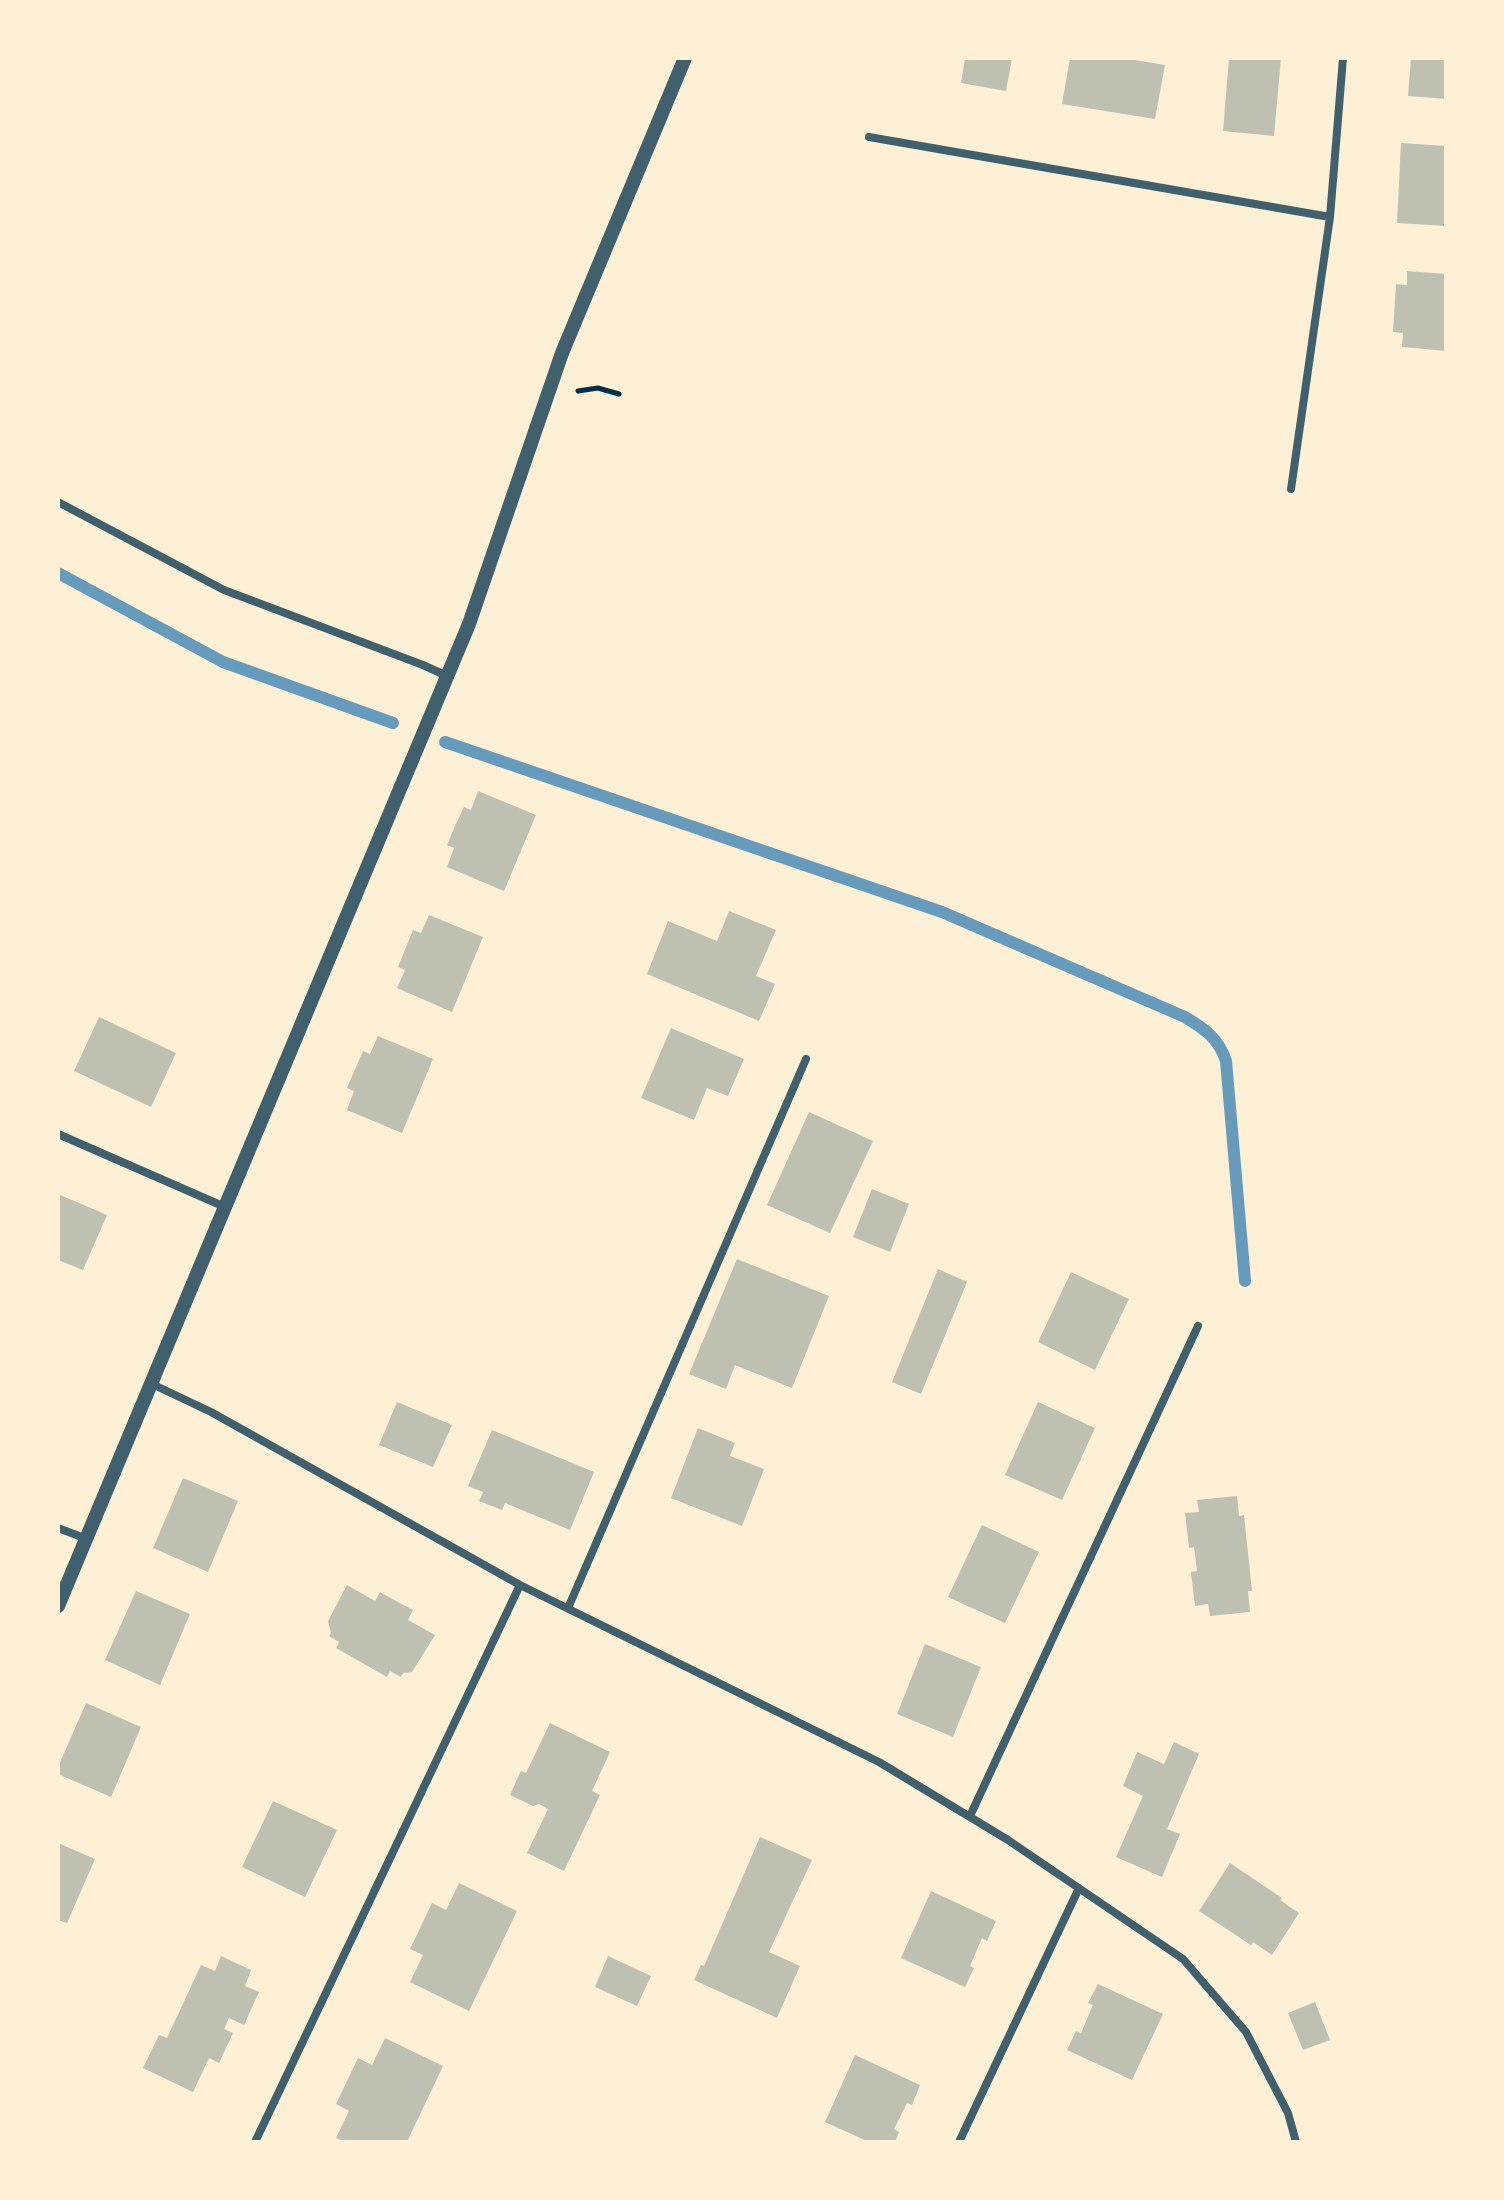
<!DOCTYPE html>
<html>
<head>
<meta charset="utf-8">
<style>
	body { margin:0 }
	#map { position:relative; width:1504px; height:2200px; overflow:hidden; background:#fdf0d5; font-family:Helvetica,sans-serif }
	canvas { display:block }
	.frame { position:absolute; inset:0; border:60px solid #fdf0d5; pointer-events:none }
</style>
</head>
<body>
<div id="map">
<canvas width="1504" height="2200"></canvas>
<div class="frame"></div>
</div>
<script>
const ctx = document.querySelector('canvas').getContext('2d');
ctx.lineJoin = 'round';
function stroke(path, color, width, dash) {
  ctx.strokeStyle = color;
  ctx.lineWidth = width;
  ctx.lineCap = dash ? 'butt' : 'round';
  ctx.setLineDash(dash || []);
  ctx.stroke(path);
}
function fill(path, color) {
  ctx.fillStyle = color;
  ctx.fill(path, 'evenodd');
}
const stream = new Path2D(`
	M58,573l165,89 170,61
	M445,742l497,170 243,105c20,12 34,22 41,44l19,220`);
const building = new Path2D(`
	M965,58h47l-6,33 -45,-8z
	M1070,58h53l42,7 -10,54 -93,-15z
	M1229,58h52l-7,78 -51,-5z
	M1411,58h35v41l-38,-3z
	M1401,143l45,3v80l-49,-3z
	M1407,271l39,3v77l-44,-4 1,-14 -10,-1 3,-48 11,1z
	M478,791l58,24 -32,76 -57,-24 7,-19 -7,-3 8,-19 9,-19 7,3z
	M729,911l47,19 -20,46 19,8 -16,37 -112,-47 21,-53 49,20z
	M429,915l54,22 -31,75 -55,-24 8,-18 -7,-3 15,-37 8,3z
	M99,1017l77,36 -25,54 -77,-36z
	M671,1028l73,31 -16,37 -21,-8 -13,32 -53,-22z
	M378,1036l55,23 -31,74 -55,-23 7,-19 -7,-3 16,-37 7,3z
	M809,1112l64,29 -43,92 -63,-28z
	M872,1189l37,15 -19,48 -37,-15z
	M58,1194l49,21 -24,55 -25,-10z
	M737,1259l92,37 -37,92 -57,-23 -9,24 -37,-15z
	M938,1269l29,13 -46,112 -29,-12z
	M1071,1272l58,27 -34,71 -57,-28z
	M397,1402l55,23 -19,42 -54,-22z
	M1038,1402l57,26 -33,72 -57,-25z
	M698,1428l37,15 -5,13 34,13 -22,57 -71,-28z
	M492,1430l102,42 -24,58 -65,-27 -3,7 -23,-9 4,-9 -15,-6z
	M183,1478l55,23 -30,71 -55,-24z
	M1237,1496l2,20 5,-1 8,76h-4l2,21 -40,4 -2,-12 -13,2 -4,-34 6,-1 -3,-24 -5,1 -4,-35 14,-1 -2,-12z
	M982,1525l57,27 -34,71 -57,-26z
	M347,1585l28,16 5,-9 16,9 17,9 -5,10 27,15 -23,37 -9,1 -2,4 -11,-6 -3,6 -51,-29 3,-6 -10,-6 2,-3 -3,-12z
	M136,1591l54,23 -30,71 -55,-25z
	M925,1644l56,23 -28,70 -56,-23z
	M86,1703l55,24 -30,70 -53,-23v-7z
	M550,1723l60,29 -18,39 8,4 -36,76 -37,-18 21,-44 -9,-5 -6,2 -23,-11 11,-24 5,2z
	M1174,1742l25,12 -32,75 13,5 -18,43 -46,-20 27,-61 -20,-10 14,-34 27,12z
	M273,1801l64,29 -32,67 -63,-30z
	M760,1837l52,23 -43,92 31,14 -23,52 -83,-38 7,-15 3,1z
	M58,1843l37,16 -28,64 -9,-3z
	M1230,1863l52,35 -2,2 19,13 -27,42 -19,-13 -2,3 -52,-34z
	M459,1883l58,28 -48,100 -59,-29 13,-27 -13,-6 22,-46 14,7z
	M931,1891l65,30 -9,20 -5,-3 -12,28 4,2 -9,19 -64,-29z
	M221,1956l30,14 -6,16 14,6 -15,33 -15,-7 -5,11 9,4 -14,30 -10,-5 -16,34 -50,-24 16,-33 8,3 34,-73 14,6z
	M608,1956l43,20 -14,30 -42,-19z
	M1098,1984l65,30 -31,66 -65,-30 9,-19 5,2 12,-28 -5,-2z
	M1315,2002l15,38 -27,10 -15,-37z
	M385,2038l58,28 -36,76h-62l-9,-4 13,-27 -13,-7 22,-46 14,7z
	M855,2055l65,30 -8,20 -5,-2 -13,26 5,3 -4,10h-26l-44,-20z`);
const path = new Path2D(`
	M578,391l20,-3 21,6`);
const minor = new Path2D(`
	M869,137l461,80
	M1291,489l39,-272 13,-159
	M58,502l166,88 199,75 24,11
	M58,1134l167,73
	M152,1384l59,28 309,173 359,177 129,78 175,119 63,73 42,81 8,29
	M58,1528l29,11
	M568,1608l238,-549
	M970,1816l228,-490
	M255,2142l265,-557
	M959,2142l120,-254`);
const tertiary = new Path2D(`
	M58,1606l411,-982 93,-271 123,-295`);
stroke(stream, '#669bbc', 12);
fill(building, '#bec0b2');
stroke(path, '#003049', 5);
stroke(minor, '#3f606c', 8);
stroke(tertiary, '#3f606c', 14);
</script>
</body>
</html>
